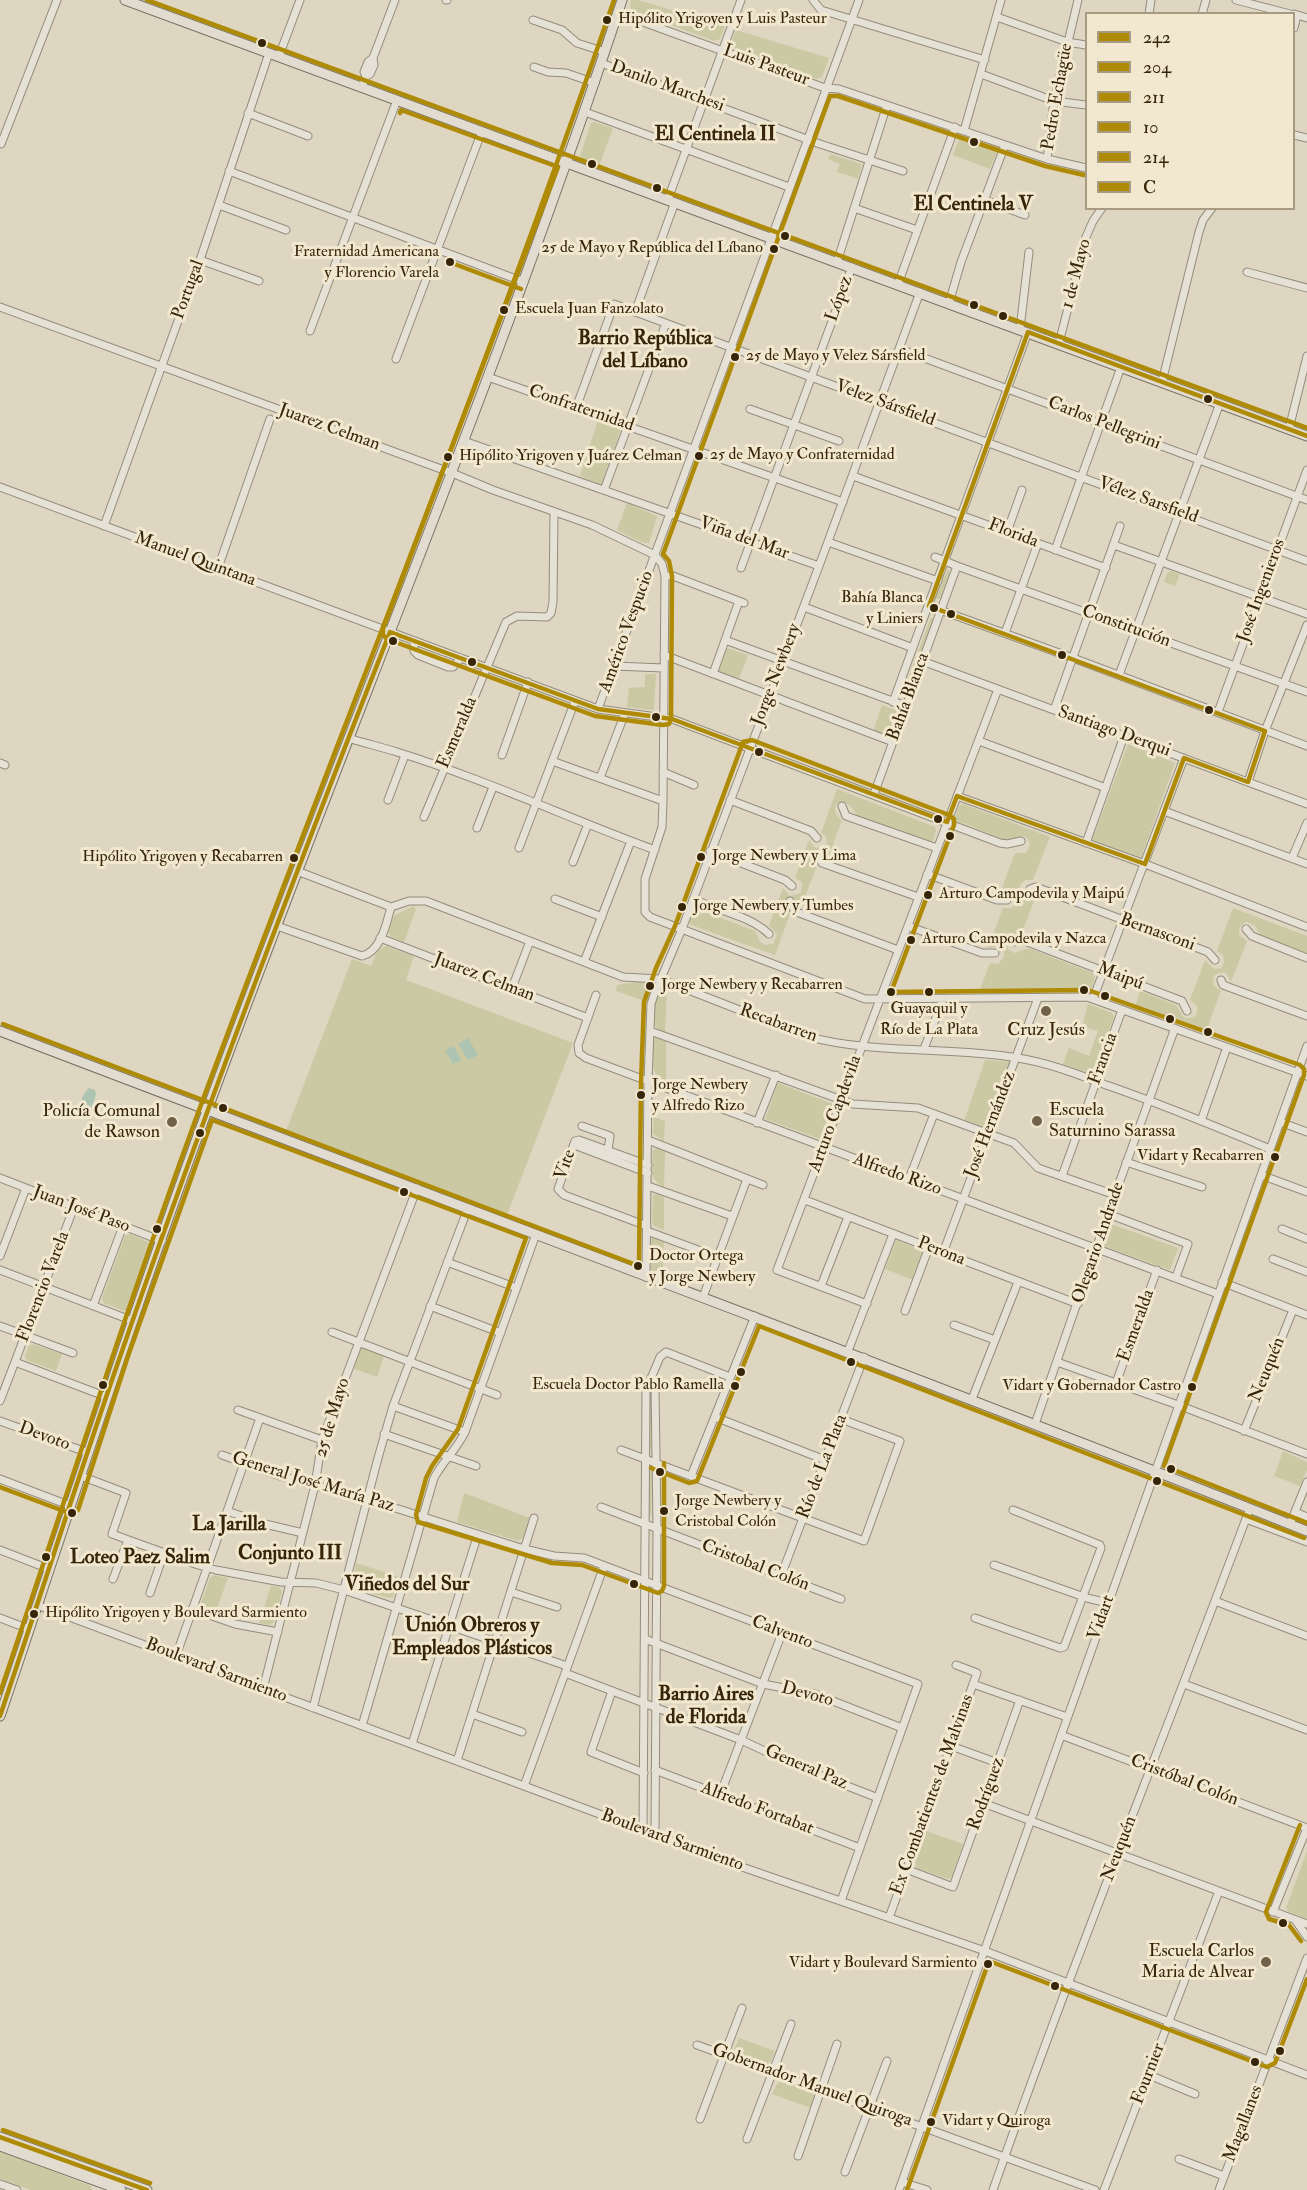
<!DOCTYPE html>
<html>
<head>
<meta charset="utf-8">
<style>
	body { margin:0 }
	#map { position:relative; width:1307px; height:2190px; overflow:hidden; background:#ded6c1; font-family:"IM FELL Double Pica",serif }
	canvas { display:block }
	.legend { position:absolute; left:1085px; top:12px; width:210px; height:198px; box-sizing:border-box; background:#f1e8cf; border:2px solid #a79a80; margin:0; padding:8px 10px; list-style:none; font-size:18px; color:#37250a }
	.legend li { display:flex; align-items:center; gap:12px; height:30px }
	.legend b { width:30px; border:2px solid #a79a80 }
</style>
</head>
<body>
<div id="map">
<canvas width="1307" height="2190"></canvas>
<ul class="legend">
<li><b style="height:8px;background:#af8a04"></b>242</li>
<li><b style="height:8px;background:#af8a04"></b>204</li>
<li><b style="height:8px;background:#af8a04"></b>211</li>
<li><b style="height:8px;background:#af8a04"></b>10</li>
<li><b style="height:8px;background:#af8a04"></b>214</li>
<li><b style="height:8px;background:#af8a04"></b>C</li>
</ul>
</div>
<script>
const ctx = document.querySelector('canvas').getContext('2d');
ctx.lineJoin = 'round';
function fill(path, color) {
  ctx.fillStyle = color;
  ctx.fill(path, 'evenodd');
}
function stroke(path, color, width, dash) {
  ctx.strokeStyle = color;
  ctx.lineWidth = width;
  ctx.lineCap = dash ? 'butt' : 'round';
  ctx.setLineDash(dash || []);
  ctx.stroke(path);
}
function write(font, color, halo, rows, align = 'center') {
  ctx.font = font + ' "IM FELL Double Pica",serif';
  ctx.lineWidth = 6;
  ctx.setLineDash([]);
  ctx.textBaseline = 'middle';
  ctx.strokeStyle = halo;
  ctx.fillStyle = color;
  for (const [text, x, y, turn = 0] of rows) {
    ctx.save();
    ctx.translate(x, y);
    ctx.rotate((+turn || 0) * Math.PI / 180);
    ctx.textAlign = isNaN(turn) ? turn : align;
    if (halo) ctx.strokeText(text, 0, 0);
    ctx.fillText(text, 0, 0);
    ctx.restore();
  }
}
const green = new Path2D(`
	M631,0h7l87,26 -5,13 -6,2 -83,-31 -1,-5z
	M736,30l93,28 -7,19 -6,2 -83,-32 -2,-4z
	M594,122l19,6 -14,38 -17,-6 -2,-4 11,-33z
	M963,137l31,11 3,4 -7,17 -37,-14 6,-16z
	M830,154l32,10 -4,15 -21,-7 3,-8 -12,-5z
	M598,420l23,9 -20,57 -21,-10z
	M627,503l30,13 -8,27 -8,-1 -24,-12z
	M948,569l2,4 -10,26h-5l3,-10z
	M1171,571l9,3 -5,12 -11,-4 4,-10z
	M931,617l3,4 -28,73 -3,2 -1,-2z
	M727,648l21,7 -9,24 -21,-7z
	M645,674h11l-2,36 -27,-3 2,-19 16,-1z
	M882,705l15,6 -9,26 -15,-6z
	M1128,744l47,19 -34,95 -49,-18z
	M837,789l98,38 1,4 -3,10 -5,2 -71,-27c-14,-28 -32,-6 -15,4l-14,38 -7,-8 -7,1 -4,4v8l6,5 -15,39 -7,-9 -5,1 -5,3v7l6,5 -15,41 -84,-30 -2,-4 3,-10 5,-2 58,22 5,11 5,3 8,-1 4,-9 -8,-10 14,-37 7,8 11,-3 1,-11 -7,-4 14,-38 6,8 8,-1 4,-3 -1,-8 -5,-3z
	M963,804l87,33 -17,43h-8l-5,5c-1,9 4,11 11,14l5,-3 -15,39 -11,1 -4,9 3,5 6,3 13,-5 65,25 2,5 -3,9 -4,3 -109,2 11,-29 8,1 6,-7v-6l-5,-5 -11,2 15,-40h9l5,-7 -1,-6 -5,-4 -11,2 15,-40h11l4,-8 -2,-6 -5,-3 -15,5 -51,-20 -2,-4 4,-11z
	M413,906l3,3 -12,33 -13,-5 -3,-6 6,-15z
	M1233,908l74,28v18l-46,-18 -6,-10 -8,-4c-8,3 -9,7 -7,14l7,5 -16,41 -4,-8 -3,-2 -8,2 -3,4 1,8 7,5 -16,43 -70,-27 5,-16 36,14 8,13c9,1 15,-2 13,-12l-7,-6 15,-40 9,9 7,-1 3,-6 -1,-7 -6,-4z
	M386,946l28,10 -8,24 167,63 -66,172 -221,-84 66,-172 19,7 6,-15z
	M650,980l4,5 -7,17 -31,-11 1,-6z
	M661,987l6,1 -2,45 -7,-4 -6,-7 2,-20z
	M1088,1004l24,9 2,4 -20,54 -5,2 -26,-9 6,-16 20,8 9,-25 -10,-3 -5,-6z
	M658,1037l8,3v42c-18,-8 -12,-25 -12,-43z
	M985,1060l28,2 -28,67 -21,-8z
	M778,1083l55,21 -13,35 -55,-20z
	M654,1117l11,4 -1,20 -11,-7z
	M657,1148l8,3 -1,36c-16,-8 -11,-20 -11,-37z
	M657,1193l7,4v33l-10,-4 -2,-5 1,-26z
	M1111,1224l67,24 -8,22 -67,-24z
	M130,1234l18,8 3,4 -22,62 -5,3 -20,-8 -2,-5 23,-62z
	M655,1237l9,3 -1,33 -12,-3v-31z
	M896,1240l28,11 -11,29 -28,-11z
	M33,1344l29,10 -6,17 -30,-11 -1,-4 4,-10z
	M361,1347l23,9 -7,21 -25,-9z
	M651,1392l2,1 -2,58 -3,-5 1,-53z
	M1283,1451l24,11v8l-7,16 -26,-10z
	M649,1470l3,1 -1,45 -3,-1z
	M464,1493l66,25 -7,20 -5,3 -61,-19z
	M1252,1513l55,21v5l-57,-23z
	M131,1547l26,9 -3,11 -28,-10z
	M356,1563l41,13 -4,21 -4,1 -35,-9 -2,-4z
	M214,1575l14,3 -12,33 -13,-4 -2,-4 9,-25z
	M271,1586l8,1 3,4 -8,31 -4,3 -11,-2z
	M926,1831l37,13 -11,33 -4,2 -31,-11 -2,-5z
	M1307,1851v68l-18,-7 -3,-4z
	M739,2038l36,13 -4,10 -4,3 -31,-9 -2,-5z
	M782,2081l32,13 1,5 -4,9 -39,-14 5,-10z
	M0,2151l91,35 1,4h-61l-31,-11z`);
const water = new Path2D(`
	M468,1038l10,17 -10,5 -10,-16z
	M454,1046l7,15 -8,3 -8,-14z
	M89,1088l6,2 1,5 -6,17 -6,2 -4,-3c-1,-6 3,-19 9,-23z`);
const stream = new Path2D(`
	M0,1026l111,43`);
const canal = new Path2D(`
	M139,0l223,81
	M366,83l127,46`);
const minor = new Path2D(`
	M446,0h1
	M813,0l8,10 164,50
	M1236,0l54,14
	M618,13l207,75 14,1 208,70 39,9
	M1149,14l2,-14
	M1202,14l4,-14
	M1294,14l13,4
	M997,17l70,25 19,3
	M533,20l29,10 15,13 28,9
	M1294,28l3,-13
	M279,56l21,-56
	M601,63l219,81 83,27
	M534,67l14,5 18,1 29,10
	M981,74l73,27 32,4
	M366,76l4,-2 4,-9 -1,-7
	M362,87l4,-11 -2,-4 4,-10 5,-4 22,-58
	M585,112l204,75
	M248,113l60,23
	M964,131l37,-131
	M1294,135l13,3
	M1,144l56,-144
	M1047,159l7,-58 24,-101
	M229,171l295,111
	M668,199l73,-199
	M985,200l40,15
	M219,205l67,25
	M854,208l63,22
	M200,260l59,21
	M837,262l50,-157
	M1247,272l60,16
	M898,284l57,-157
	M949,303l12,-41 44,-117
	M0,307l452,166 41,17 99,35 63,30
	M635,312l40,-110
	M1020,329l9,-77
	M310,331l87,-231
	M1059,343l27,-106 7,-16 9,-13
	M900,349l407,151
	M396,359l86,-228
	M488,377l355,125
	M1162,382l37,-150 4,-12 9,-12
	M576,408l38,-104 693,257
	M750,409l89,32
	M1289,429l18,-73
	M464,441l355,125
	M853,476l253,92
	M0,487l598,222 74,10 328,124 7,1 14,-3
	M604,490l62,-167
	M104,526l96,-266 69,-207
	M1007,532l15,-42
	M828,542l110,39
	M1114,545l193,69
	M1055,550l66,-183
	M655,555l7,9 3,12 -2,225 -1,26 -17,52v33l5,5 215,82 222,-2 220,79
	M935,557l22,9 350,126
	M218,568l52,-149
	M741,568l111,-301
	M665,576h8l71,27
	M929,606l144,52 234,88
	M804,607l109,41
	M1005,633l33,-90
	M725,640l181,66
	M414,641v10l4,4 30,12h5l8,-9
	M664,655l229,87
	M922,661l385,143
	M614,666l50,2
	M713,674l26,-73
	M1119,675l101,-272
	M893,702l135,-370
	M598,709l261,-709
	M1054,710l66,-184
	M1218,712l89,-242
	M348,738c16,5 33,9 49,14 87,27 171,66 258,98
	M979,741l127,47
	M502,755l26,-73
	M552,761l111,40
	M0,763l5,2
	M663,772l31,13
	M600,778l25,-65
	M1248,782l17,-51 42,-106
	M874,794l83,-228
	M957,796l188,68 162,63
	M388,800l17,-45
	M730,800l81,31 6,7
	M842,806l4,10 91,32
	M1164,811l143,53
	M424,817l82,-195 11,-6 30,1 4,-4 2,-11 1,-90
	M477,828l16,-41
	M1086,843l38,-107
	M519,848l56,-147
	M710,851l75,29 7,6
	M818,856l4,7 96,34
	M1292,858l15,-35
	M573,862l15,-38
	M297,871l94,36 18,-6h17l197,76 37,2 146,57c69,19 142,10 212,22 32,5 61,17 91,28 55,19 108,41 161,63
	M927,874l70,26h10
	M1030,889l6,-2 172,65 7,8
	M555,899l47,18
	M693,899c25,12 56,16 76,35
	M790,901l4,10 104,39
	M277,926l85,30c19,-5 24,-31 29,-49
	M908,926l74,27h13
	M1246,929l6,7 55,22
	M380,938l208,80
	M1014,942l8,-2 160,61 5,10
	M584,962l47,-121
	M1221,980l2,5 84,31
	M512,988l18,-47
	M596,995l-18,50 1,8 7,5 632,236
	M1093,999l91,-241
	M650,1031l203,73 65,4 96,35 24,25 77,27
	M924,1049l19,-50
	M1201,1121l26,-74
	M1280,1122l27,10
	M757,1123l19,-48
	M582,1126l28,10 -2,14
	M648,1140l115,45
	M575,1141l-17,48 6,6 83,31
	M575,1141l2,5 71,27
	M575,1141l4,-1 69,25
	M1126,1162l76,25
	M1261,1175l46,17
	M1062,1176l60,-166
	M0,1178l162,63
	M909,1179l25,-65
	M648,1186l84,30
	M805,1200l273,104
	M1108,1214l80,30 -12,33
	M1282,1229l25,10
	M647,1231l70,26
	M943,1253l95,-255
	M0,1256l26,-68
	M1273,1259l34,13
	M447,1262l70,26
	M0,1270l133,51
	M646,1277l2,-195 3,-78 3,-9 28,-66 137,-363 101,-274
	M1222,1282l85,33
	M821,1286l27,-69
	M703,1297l44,-118
	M867,1304l-90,-34 221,-581
	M93,1306l30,-80
	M430,1306l71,27
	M905,1311l24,-64
	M954,1325l41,15
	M0,1326l73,27
	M332,1332l165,63
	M848,1351l45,-117
	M15,1362l92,35
	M1057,1362l121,43 129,49
	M1116,1383l41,-113
	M650,1384l5,4 2,140 -2,306
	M972,1399l46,-117
	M0,1401l74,-194
	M393,1406l72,26
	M238,1410l84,30
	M715,1417l110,43
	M0,1421l89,32
	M1035,1424l73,-210 67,-186
	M1244,1431l49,-121
	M384,1434l92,32
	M621,1450l243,91 36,-100 -59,-22
	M222,1455l58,21 87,23 157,50 30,7 30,2 334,126 -77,217
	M81,1476l45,17 -14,41 86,31 18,5 65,12 35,1 28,7 223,76
	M691,1476l64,-160
	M0,1479l71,27
	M601,1507l240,92
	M227,1511l38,13 38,9
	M1295,1512l12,5
	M1246,1519l61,23
	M1290,1524l17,-42
	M0,1550l49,19
	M994,1565l93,33 21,5
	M781,1576l83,-219
	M113,1579l15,-39
	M511,1592l46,15
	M150,1593l14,-40
	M1215,1601l92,35
	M37,1605l705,262 243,84 322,124
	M192,1609l43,15 43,8
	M0,1618l29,11
	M975,1618l85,30 4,-1 37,-99 -1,-3 -87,-35
	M645,1639l118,45 52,10 87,34
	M176,1656l84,-238
	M565,1673l176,67 58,27 79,31
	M973,1684l94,33
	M1184,1684l123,46
	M263,1689l52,-204 7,-45 95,-252
	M612,1691l-21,61 53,21
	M313,1708l65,-250 15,-52 75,-198
	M472,1714l50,18
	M362,1726l72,-248c9,-17 23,-29 31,-46l71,-198
	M1061,1735l246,93
	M412,1744l66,-210
	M951,1746l47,17
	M457,1761l77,-243
	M655,1770l205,78
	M524,1786l80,-220
	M720,1795l62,-162
	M983,1803l324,121
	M643,1831l3,-441 14,-33 6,-5 64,25
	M906,1869l47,18 67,-187
	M1273,1912l34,-84
	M889,1918l88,-245 -21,-8
	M1296,1921l11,16
	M697,2045l398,145
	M1149,2075l46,19
	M700,2119l42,-111
	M747,2139l44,-115
	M798,2156l39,-112
	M1179,2159l45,17
	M845,2172l42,-111
	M902,2182l25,8
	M0,2184l17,6
	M899,2190l408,-1144
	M993,2190c80,-229 172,-454 257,-682
	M1104,2190l115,-299
	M1219,2190l88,-232`);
const major = new Path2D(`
	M125,0l1182,436
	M0,1031c436,167 873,328 1307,500
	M0,1716c69,-203 134,-407 208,-608 136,-370 290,-733 414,-1108
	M0,2137l147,53
	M0,2146l121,44`);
const bus1 = new Path2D(`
	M0,1716c41,-121 79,-242 121,-362 84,-243 175,-483 269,-722l208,77 74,10 275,103 10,-26 188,68 39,-106 64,24 17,-51 -336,-125 99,-274 279,104
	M0,2137l147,53`);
const bus2 = new Path2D(`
	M651,1468l38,15 8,-2 62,-155 545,212
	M0,1487l69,26h5l4,-3 50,-154 84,-236 314,118 -68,191 -26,37 -6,12 -10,37 2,7 134,41 30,2 76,28 4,-2 2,-5v-123
	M1300,1825l-34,87 3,7 20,6 12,16
	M907,2190l82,-229 278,106 8,-4 32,-84`);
const bus3 = new Path2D(`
	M3,1024l636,242 2,-184 3,-80 12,-34 19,-42 68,-184 9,-2 197,75 5,4v6l-63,167 197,-2 212,75 4,4v6l-140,391 143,57`);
const bus4 = new Path2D(`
	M0,1693c67,-198 130,-396 202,-591 137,-368 285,-731 412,-1102
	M3,2130l147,53`);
const bus5 = new Path2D(`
	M400,113l1,-3 157,57 -175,462v6l4,4 208,77 68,9 6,-1 2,-5 1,-143 -3,-15 -6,-7 167,-458h8l207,70 39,9
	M449,262l72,27`);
const bus6 = new Path2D(`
	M147,0l1160,428`);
const markers = [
	[607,20,5,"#37250a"],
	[262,43,5,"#37250a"],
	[974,142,5,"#37250a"],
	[592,164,5,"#37250a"],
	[657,188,5,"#37250a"],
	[785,236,5,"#37250a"],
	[774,249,5,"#37250a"],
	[450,262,5,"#37250a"],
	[974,305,5,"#37250a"],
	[504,310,5,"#37250a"],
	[1003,316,5,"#37250a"],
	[735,357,5,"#37250a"],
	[1208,399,5,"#37250a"],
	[699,456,5,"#37250a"],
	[448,457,5,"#37250a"],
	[934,608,5,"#37250a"],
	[951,614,5,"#37250a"],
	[393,641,5,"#37250a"],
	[1062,655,5,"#37250a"],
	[472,662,5,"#37250a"],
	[1209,710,5,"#37250a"],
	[656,717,5,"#37250a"],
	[759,752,5,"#37250a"],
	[938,819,5,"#37250a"],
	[950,836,5,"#37250a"],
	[701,857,5,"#37250a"],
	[294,858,5,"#37250a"],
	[928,895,5,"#37250a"],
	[682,907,5,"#37250a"],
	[911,940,5,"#37250a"],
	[650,986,5,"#37250a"],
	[1084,990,5,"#37250a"],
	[891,992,5,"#37250a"],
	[929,992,5,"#37250a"],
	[1105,996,5,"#37250a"],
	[1046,1011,6,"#71634a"],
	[1170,1019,5,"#37250a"],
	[1208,1032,5,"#37250a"],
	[641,1095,5,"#37250a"],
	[223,1108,5,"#37250a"],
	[1037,1121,6,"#71634a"],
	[172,1122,6,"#71634a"],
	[200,1133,5,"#37250a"],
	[1275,1157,5,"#37250a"],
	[404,1192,5,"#37250a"],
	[157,1229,5,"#37250a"],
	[638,1266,5,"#37250a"],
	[851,1362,5,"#37250a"],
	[741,1372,5,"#37250a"],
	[103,1385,5,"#37250a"],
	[735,1386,5,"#37250a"],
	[1192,1387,5,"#37250a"],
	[1171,1469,5,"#37250a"],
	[660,1472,5,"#37250a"],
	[1157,1481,5,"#37250a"],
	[664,1511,5,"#37250a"],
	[72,1513,5,"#37250a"],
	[46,1557,5,"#37250a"],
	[634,1584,5,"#37250a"],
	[34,1614,5,"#37250a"],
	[1283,1923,5,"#37250a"],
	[1266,1962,6,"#71634a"],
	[988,1964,5,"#37250a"],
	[1055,1986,5,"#37250a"],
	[1280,2051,5,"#37250a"],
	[1255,2062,5,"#37250a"],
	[931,2122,5,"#37250a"]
];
const busNames = [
	["Hipólito Yrigoyen y Luis Pasteur",618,20],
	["25 de Mayo y República del Líbano",763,249,"right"],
	["Fraternidad Americana",439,253,"right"],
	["y Florencio Varela",439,274,"right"],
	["Escuela Juan Fanzolato",515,310],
	["25 de Mayo y Velez Sársfield",746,357],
	["25 de Mayo y Confraternidad",710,456],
	["Hipólito Yrigoyen y Juárez Celman",459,457],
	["Bahía Blanca",923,599,"right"],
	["y Liniers",923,620,"right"],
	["Jorge Newbery y Lima",712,857],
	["Hipólito Yrigoyen y Recabarren",283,858,"right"],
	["Arturo Campodevila y Maipú",939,895],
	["Jorge Newbery y Tumbes",693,907],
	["Arturo Campodevila y Nazca",922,940],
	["Jorge Newbery y Recabarren",661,986],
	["Guayaquil y",929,1010,"center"],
	["Río de La Plata",929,1031,"center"],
	["Jorge Newbery",652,1086],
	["y Alfredo Rizo",652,1107],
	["Vidart y Recabarren",1264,1157,"right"],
	["Doctor Ortega",649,1257],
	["y Jorge Newbery",649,1278],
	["Escuela Doctor Pablo Ramella",724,1386,"right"],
	["Vidart y Gobernador Castro",1181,1387,"right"],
	["Jorge Newbery y",675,1502],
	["Cristobal Colón",675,1523],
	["Hipólito Yrigoyen y Boulevard Sarmiento",45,1614],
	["Vidart y Boulevard Sarmiento",977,1964,"right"],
	["Vidart y Quiroga",942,2122]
];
const streetNames = [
	["Luis Pasteur",766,66,20],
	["Danilo Marchesi",667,87,20],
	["Pedro Echagüe",1058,97,-80],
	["1 de Mayo",1077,274,-75],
	["Portugal",189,290,-70],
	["López",840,299,-70],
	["Velez Sársfield",885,404,20],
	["Confraternidad",581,409,19],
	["Carlos Pellegrini",1104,424,21],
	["Juarez Celman",329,428,20],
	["Vélez Sarsfield",1148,501,20],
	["Florida",1013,534,21],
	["Viña del Mar",744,539,20],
	["Manuel Quintana",195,560,20],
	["José Ingenieros",1262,591,-70],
	["Constitución",1126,627,20],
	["Américo Vespucio",627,632,-70],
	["Jorge Newbery",777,675,-69],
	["Bahía Blanca",909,697,-70],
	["Santiago Derqui",1114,732,20],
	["Esmeralda",458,733,-67],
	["Bernasconi",1157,933,20],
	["Maipú",1120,977,21],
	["Juarez Celman",484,978,21],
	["Recabarren",778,1024,20],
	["Francia",1104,1059,-70],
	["Arturo Capdevila",836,1114,-70],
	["José Hernández",991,1125,-69],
	["Vite",566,1165,-70],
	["Alfredo Rizo",897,1175,20],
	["Juan José Paso",81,1210,21],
	["Olegario Andrade",1099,1243,-71],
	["Perona",941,1252,22],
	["Florencio Varela",44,1287,-69],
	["Esmeralda",1137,1326,-70],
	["Neuquén",1268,1370,-68],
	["25 de Mayo",333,1418,-73],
	["Devoto",44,1437,20],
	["Río de La Plata",823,1467,-69],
	["General José María Paz",313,1483,17],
	["Cristobal Colón",755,1566,21],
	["Vidart",1102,1618,-70],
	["Calvento",782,1633,21],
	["Boulevard Sarmiento",216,1671,21],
	["Devoto",807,1695,15],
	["General Paz",806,1768,23],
	["Cristóbal Colón",1184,1781,21],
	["Rodríguez",987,1794,-70],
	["Ex Combatientes de Malvinas",933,1795,-70],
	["Alfredo Fortabat",757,1809,21],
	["Boulevard Sarmiento",672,1841,20],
	["Neuquén",1120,1849,-69],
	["Fournier",1149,2074,-69],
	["Gobernador Manuel Quiroga",812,2086,20],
	["Magallanes",1244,2124,-69]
];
const poiNames = [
	["Cruz Jesús",1046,1031,"center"],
	["Escuela",1049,1111,"left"],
	["Saturnino Sarassa",1049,1132,"left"],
	["Policía Comunal",160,1112],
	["de Rawson",160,1133],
	["Escuela Carlos",1254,1952],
	["Maria de Alvear",1254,1973]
];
const neighbourhoodNames = [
	["El Centinela II",715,136],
	["El Centinela V",973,206],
	["Barrio República",645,340],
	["del Líbano",645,363],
	["La Jarilla",229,1526],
	["Conjunto III",290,1555],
	["Loteo Paez Salim",140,1559],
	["Viñedos del Sur",407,1586],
	["Unión Obreros y",472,1627],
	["Empleados Plásticos",472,1650],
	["Barrio Aires",706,1696],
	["de Florida",706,1719]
];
fill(green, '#cbc9a3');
fill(water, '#adc4b2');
stroke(stream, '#adc4b2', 1.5);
stroke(canal, '#adc4b2', 5);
stroke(minor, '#938c7c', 9);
stroke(major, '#7a7365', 11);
stroke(minor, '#e5e1d6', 7);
stroke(major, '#e1dccf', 9);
stroke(bus1, '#af8a04', 4.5);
stroke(bus2, '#af8a04', 4.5);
stroke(bus3, '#af8a04', 4.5);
stroke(bus4, '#af8a04', 4.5);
stroke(bus5, '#af8a04', 4.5);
stroke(bus6, '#af8a04', 4.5);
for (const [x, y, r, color] of markers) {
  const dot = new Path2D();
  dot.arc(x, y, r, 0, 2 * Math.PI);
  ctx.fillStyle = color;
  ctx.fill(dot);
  stroke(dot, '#f1e8cf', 2);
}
write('16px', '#37250a', '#f1e8cf', busNames, 'left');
write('18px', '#37250a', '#f1e8cf', streetNames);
write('18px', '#37250a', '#f1e8cf', poiNames, 'right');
write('bold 20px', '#37250a', '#f1e8cf', neighbourhoodNames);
</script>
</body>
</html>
